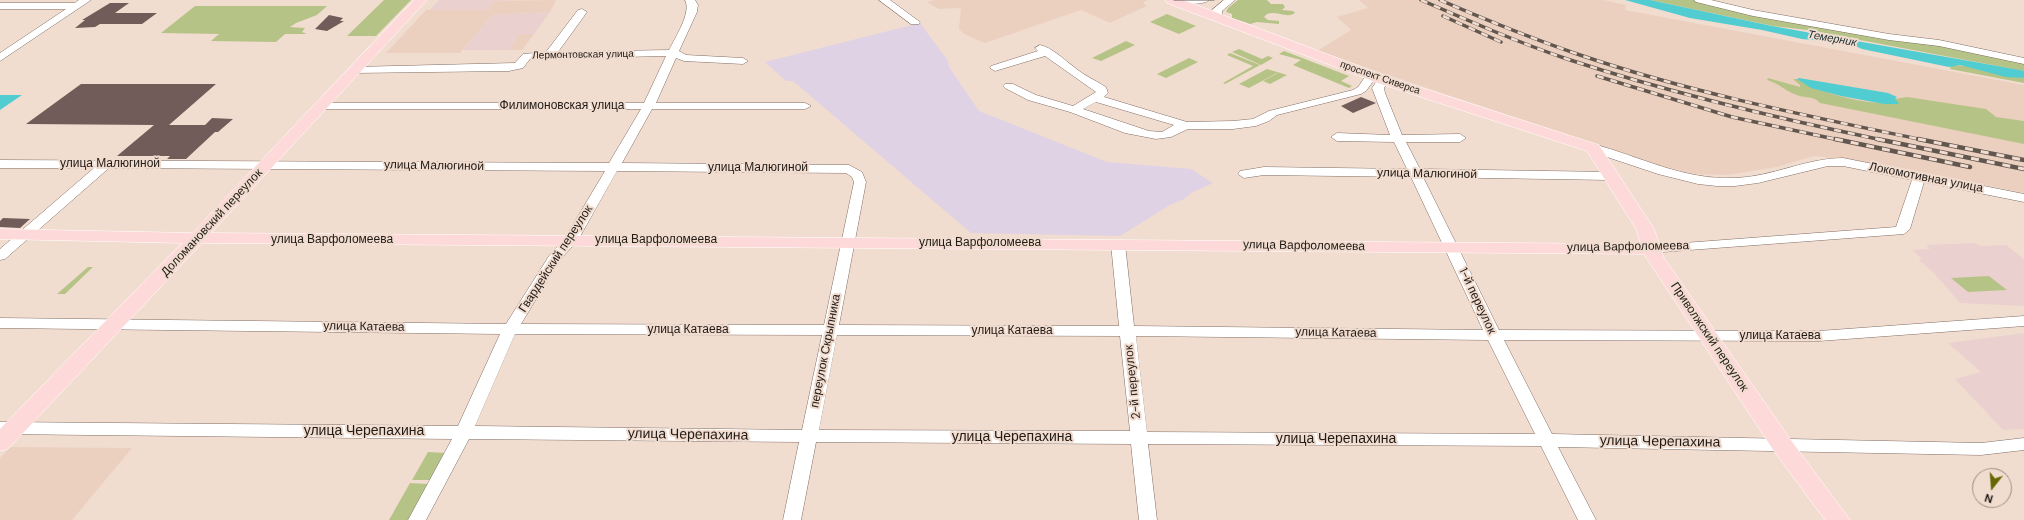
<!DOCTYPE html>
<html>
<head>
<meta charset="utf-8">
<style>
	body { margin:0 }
	#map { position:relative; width:2024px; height:520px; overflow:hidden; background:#f1dcd0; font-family:"DM Sans",sans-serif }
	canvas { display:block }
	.north { position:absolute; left:1972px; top:468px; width:40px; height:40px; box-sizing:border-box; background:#f1dcd0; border:1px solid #9e8e85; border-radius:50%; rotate:197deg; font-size:11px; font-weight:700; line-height:16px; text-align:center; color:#211a15 }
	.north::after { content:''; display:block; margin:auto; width:14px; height:18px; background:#676702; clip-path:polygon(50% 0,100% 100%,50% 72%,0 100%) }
</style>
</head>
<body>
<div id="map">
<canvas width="2024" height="520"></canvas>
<div class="north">N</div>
</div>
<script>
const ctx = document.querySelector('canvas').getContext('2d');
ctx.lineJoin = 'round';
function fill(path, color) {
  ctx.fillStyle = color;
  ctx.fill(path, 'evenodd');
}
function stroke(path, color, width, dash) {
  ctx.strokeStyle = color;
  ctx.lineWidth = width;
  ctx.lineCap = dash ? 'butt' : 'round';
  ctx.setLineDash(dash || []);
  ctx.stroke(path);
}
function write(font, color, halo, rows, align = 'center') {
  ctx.font = font + ' "DM Sans",sans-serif';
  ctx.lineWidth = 4;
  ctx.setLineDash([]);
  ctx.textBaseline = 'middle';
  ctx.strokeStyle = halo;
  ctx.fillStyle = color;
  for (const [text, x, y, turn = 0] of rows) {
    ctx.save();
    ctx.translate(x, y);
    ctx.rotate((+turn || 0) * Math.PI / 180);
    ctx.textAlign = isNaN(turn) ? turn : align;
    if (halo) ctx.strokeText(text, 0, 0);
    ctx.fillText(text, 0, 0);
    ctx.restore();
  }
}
const built = new Path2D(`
	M556,0l-6,12 -57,3 -33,38h-74l40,-43h62l5,-9z
	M934,0h214l-5,3 4,3 -37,17 -29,-13 -96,33 -21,-9 -5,-5 2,-21 -22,1 -12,-7z
	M1359,0h245l22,5 -1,5 399,75v108l-115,-23 -57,-10 -38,-4 -37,11 -49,8 -34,-1 -44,-11 -333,-112 34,-21 -14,-13 31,-9z
	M520,34h14l-12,16h-14z
	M10,447l122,1 -60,72h-72v-62z`);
const education = new Path2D(`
	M439,0h82l-28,1 -5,9h-58z
	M550,12l-16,22h-14l-12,16h-45l30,-35z
	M1975,243l5,3 26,-1 18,14v47l-64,-3 -26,-30 -15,-13 3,-1 -10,-9 18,-1 -4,-4z
	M2024,333v96l-21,1 -48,-51 26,-7 -33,-29z`);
const medical = new Path2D(`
	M920,23l28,38 1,6 30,44 128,51 84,7 22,14 -22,10 -7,6 -14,6 -50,31 -149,-3 -178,-152h-7l-21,-19z`);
const green = new Path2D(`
	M384,0h27l-35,36h-29z
	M1238,0h29l4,4h12l2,3 -3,3 11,1 2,2c-9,7 -23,-6 -31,4l4,3 11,1v3l-22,-2 -7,2c-6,-3 -12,-3 -18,-6v-4l-6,-2 2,-4z
	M1650,0h49l325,61v10l-217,-41 -34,-4z
	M195,6h132l-10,9 -21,8 -6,4 15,1 -3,4 5,2h-22l-9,8 -65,-1 8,-7 -58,-1z
	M1167,14l29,12 -17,8 -29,-12z
	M1126,41l9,4 -34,16 -9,-3z
	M1239,49l23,10 6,-3 5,2 -12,7 -29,-13z
	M1284,51l65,25 -8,5 11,5 -3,2 -56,-23 8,-5 -22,-6z
	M1230,53l30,12 -35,19 -2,-1 30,-17 -26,-11z
	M1189,58l9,4 -32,16 -9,-4z
	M1951,65c21,-1 50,11 73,13v5l-74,-14z
	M1267,69l20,6 -17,9 -7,-3 15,-8h-1l-28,15 -10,-4z
	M1768,78l32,9v-2l-7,-6h4c22,13 74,29 99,22l-1,-2 12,-2 79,12 10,8 28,4v23l-204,-41c-7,-8 -14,-4 -23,-8 -11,-3 -18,-12 -30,-15z
	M88,267h5l-28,27h-8z
	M1989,276l18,14 -39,2 -17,-14z
	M428,452l18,1 -15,27h-19z
	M410,483l19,1 -20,36h-20z`);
const water = new Path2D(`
	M1625,0h25l122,26 248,44 4,1v7l-18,-1 -46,-12 -11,2 -87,-18 -11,-5 -49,-5 -40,-9 -72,-12z
	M1799,78l89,15 9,4 -2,2 4,5h-15l-43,-8 -30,-8 -14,-9z
	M0,95h22l-22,15z`);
const building = new Path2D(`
	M110,3h19l-14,10h42l-15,11h-42l-5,3 -20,1 10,-8h-3z
	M329,15l14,3 -3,3h4l-17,10 -12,-2z
	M81,84h135l-47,41h36l7,-7 21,1 -15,13h-3l-29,27h-19l3,-3h-53l37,-31 -128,-1z
	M1361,97l15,6 -23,10 -12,-7z
	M3,218l27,1 -10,9 -20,-1v-6z`);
const minor = new Path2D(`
	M79,0h12l-91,61v-8l66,-44h-66v-6h75z
	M685,0h10l3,5 -1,7 -18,39 7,4 57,3 5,3 -5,3 -59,-3 -8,-3 -20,45h149l6,3 -6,3h-153l-30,54 227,2 13,7 4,10 -27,143 280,1 -8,-82 2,-3h10l2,3 9,82 349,4 -72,-153 -147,-2 -20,3 -6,-4 2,-3 24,-4 143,2 -13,-27 -57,-1 -6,-4 6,-4 53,2 -18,-47 7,-10 4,-1 6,3 -5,8 1,5 17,42 58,-1 6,4 -6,4h-54l14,27 190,3 6,4 -6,4 -187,-3 76,153 320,1 205,-15v10l-205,15 -315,-1 48,94 429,9 43,-5v12l-43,5 -423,-8 38,73h-18l-37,-74 -393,-2 9,76h-18l-8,-76 -315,-2 -15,78h-18l16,-78 -330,-3 -43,81h-18l44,-81 -452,-5v-12l458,4 42,-92 -500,-6v-10l506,6 43,-68 16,-18 40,-67 -496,-3 -104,91 -5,1v-11l94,-81h-94v-8l609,3 32,-54h-321l-6,-3 6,-3h324l22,-47 -136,3 -7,9 -14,3 -155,2 -5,-3 5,-3 161,-4 8,-9 23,-2 32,-42 4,-1 5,3 -29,40 111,-2c6,-12 23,-38 16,-50zM617,171l229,2 6,4 2,5 -30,143 -303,-1 38,-63 19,-21zM515,334l307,1 -20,95 -327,-4zM837,335l283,1 10,95 -311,-1zM1136,336l352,4 47,94 -388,-2z
	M879,0h11l30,22 -1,2h-8z
	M1179,0h30c-5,5 -25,5 -30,0z
	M1224,0h11l-13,11v9h-8l-2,-10z
	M1694,0h17l42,10 136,24 50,6 85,18v6l-85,-18 -50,-6 -136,-24 -57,-14z
	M1040,45c13,3 23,14 34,22 9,8 21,13 32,20l2,6 -4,4 83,25 46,-1 20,-2 16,-8 84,-21 5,-3 9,-13h8l2,2 -11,15 -5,3 -84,21 -8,6 -13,5 -23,3h-45l-17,8 -15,2 -31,-6 -55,-21 -42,-12 -23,-12 -2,-2 2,-2h8l23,11 37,11 23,-14 -51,-36 -50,15 -5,-3 1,-2 47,-15 -3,-3zM1096,102l78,23 -12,7 -13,-1 -66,-22z
	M1593,144c49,13 89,36 142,34 37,-1 71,-20 108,-20l181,36v8l-100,-20 -14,47 -6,5 -255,19 -5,-1 -2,-3 2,-3 252,-19 16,-47 -69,-14h-15l-70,17 -23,3h-18l-19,-2 -40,-10 -69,-23 -2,-3z`);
const major = new Path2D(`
	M414,0h13l-216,233 1430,11 -5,-15 -49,-78 -209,-68 -211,-80 -2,-3h18l205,77 211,68 55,84 10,29 126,181 60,81h-25l-51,-69 -130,-197 -1442,-11 -194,206 -8,2v-22l182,-186 -182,-4v-10l192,4z`);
const tram = new Path2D(`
	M1174,0h40`);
const railFar1 = new Path2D(`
	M1421,0c48,21 96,42 146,59 103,34 209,59 315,81
	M1440,0c46,20 93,39 140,55 112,38 228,61 343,85
	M1443,16l58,26
	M1597,76l135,41 107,23`);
const rail = new Path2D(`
	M1835,139l135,28
	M1877,139l147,30
	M1918,139l106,21`);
const farStreetnames = [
	["Лермонтовская улица",583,55,-1],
	["проспект Сиверса",1380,78,19]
];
const farWaternames = [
	["Темерник",1832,39,10]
];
const streetNames = [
	["Филимоновская улица",562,106],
	["улица Малюгиной",110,164],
	["улица Малюгиной",434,166,1],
	["улица Малюгиной",758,168],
	["улица Малюгиной",1427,174,1],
	["Локомотивная улица",1926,178,11],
	["Доломановский переулок",212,223,-47],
	["улица Варфоломеева",332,240],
	["улица Варфоломеева",656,240],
	["улица Варфоломеева",980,243],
	["улица Варфоломеева",1304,246,1],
	["улица Варфоломеева",1628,247,-1],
	["Гвардейский переулок",556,259,-57],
	["1-й переулок",1477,301,65],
	["улица Катаева",364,327,1],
	["улица Катаева",688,330],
	["улица Катаева",1012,331],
	["улица Катаева",1336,333,1],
	["улица Катаева",1780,336],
	["Приволжский переулок",1709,337,56],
	["переулок Скрыпника",826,351,-79],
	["2-й переулок",1133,382,-96]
];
const nearStreetnames = [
	["улица Черепахина",364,431],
	["улица Черепахина",688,435,1],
	["улица Черепахина",1012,437],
	["улица Черепахина",1336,439],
	["улица Черепахина",1660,442,1]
];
fill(built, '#ecd0bf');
fill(education, '#ebd0d0');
fill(medical, '#dfd2e5');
fill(green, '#b6c387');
fill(water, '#51ccd1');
fill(building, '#725c59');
stroke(minor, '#806e63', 1);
stroke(major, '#fff', 1);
fill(minor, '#fff');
fill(major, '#fdd9d9');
stroke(tram, '#62574f', 1);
stroke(railFar1, '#62574f', 3.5);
stroke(rail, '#62574f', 4.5);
stroke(railFar1, '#f1dcd0', 2.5, [7]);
stroke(rail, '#f1dcd0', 3, [8]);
write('10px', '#211a15', '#f1dcd0', farStreetnames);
write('italic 11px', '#1a3030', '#f1dcd0', farWaternames);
write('12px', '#211a15', '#f1dcd0', streetNames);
write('14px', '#211a15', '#f1dcd0', nearStreetnames);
</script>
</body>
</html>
